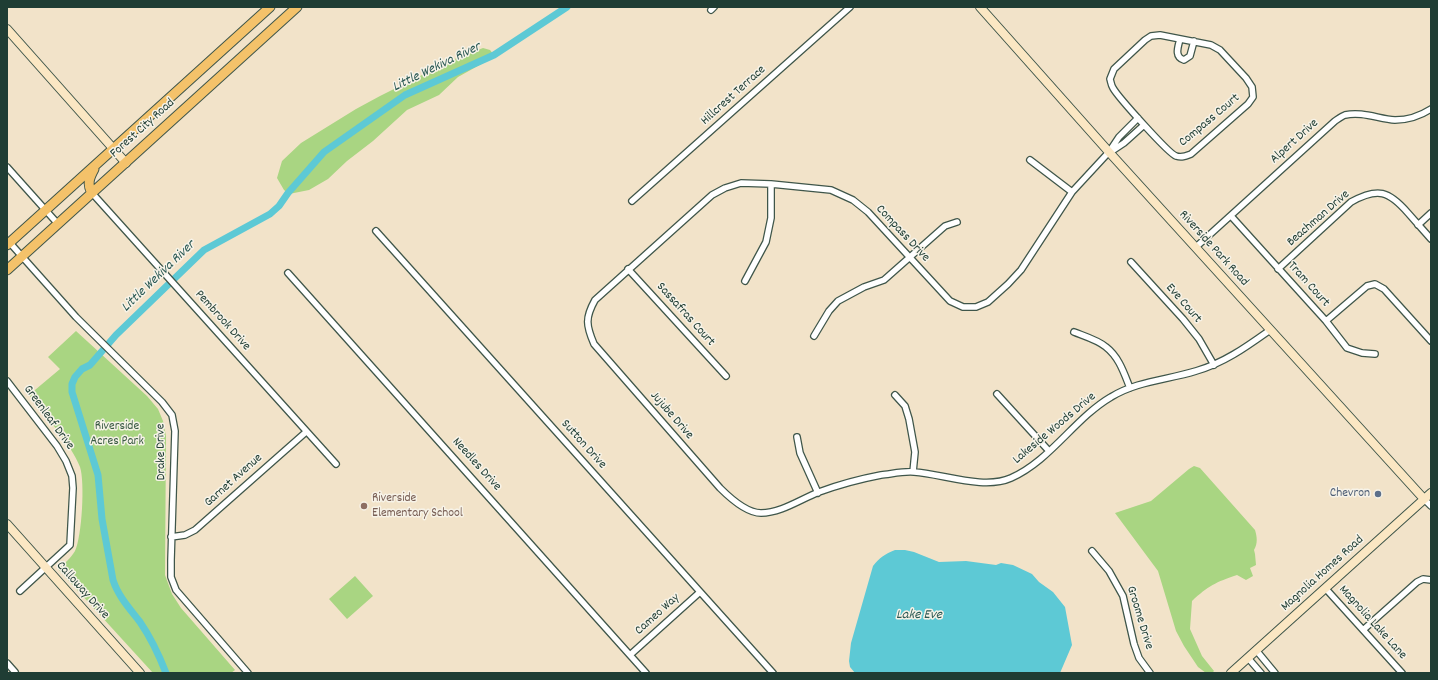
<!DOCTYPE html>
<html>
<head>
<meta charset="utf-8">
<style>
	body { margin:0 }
	#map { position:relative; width:1438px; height:680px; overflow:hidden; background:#f2e3c9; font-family:Dekko,sans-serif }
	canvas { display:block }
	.frame { position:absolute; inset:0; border:8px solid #1f3d34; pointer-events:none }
</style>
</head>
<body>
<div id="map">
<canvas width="1438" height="680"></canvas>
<div class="frame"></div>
</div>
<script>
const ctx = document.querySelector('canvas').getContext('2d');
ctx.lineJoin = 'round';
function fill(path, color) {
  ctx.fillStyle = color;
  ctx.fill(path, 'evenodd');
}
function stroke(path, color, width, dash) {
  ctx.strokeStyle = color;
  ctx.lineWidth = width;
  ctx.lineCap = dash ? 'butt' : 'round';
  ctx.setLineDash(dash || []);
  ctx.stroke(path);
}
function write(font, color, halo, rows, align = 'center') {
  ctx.font = font + ' Dekko,sans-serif';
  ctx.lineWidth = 3;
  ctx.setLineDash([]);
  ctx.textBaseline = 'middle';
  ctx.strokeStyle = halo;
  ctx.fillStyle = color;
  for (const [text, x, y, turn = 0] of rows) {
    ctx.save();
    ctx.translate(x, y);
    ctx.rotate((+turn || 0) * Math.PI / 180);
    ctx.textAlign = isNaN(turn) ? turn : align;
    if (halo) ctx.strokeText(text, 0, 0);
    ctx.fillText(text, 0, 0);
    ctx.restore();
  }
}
const green = new Path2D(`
	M483,48l7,2 4,5 -9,7 -27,15 -19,18 -32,15 -34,31 -26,20 -19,18 -19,11 -20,4 -5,-4 -7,-12 5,-17 19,-18 55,-34 24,-13 72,-36z
	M76,331l71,65 11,13 5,12 3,15 -1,139 7,19 9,14 54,62 -4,3h-78l-95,-104c6,-5 13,-11 17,-18 7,-14 10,-69 5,-84 -9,-23 -35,-52 -51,-72l31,-26 -12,-12z
	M1194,466l6,2 55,62c2,7 3,13 -1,20l1,4 1,11 -6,3 3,8 -7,4 -9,-5c-21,7 -29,11 -45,26l-2,28 12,27 12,15 -2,2h-6l-8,-6 -14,-21 -8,-15 -18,-60 -43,-58 36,-12 38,-32z
	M355,576l18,20 -26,23 -18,-20z`);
const water = new Path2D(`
	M895,550h10l9,2 25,10 27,-1 30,4 5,-2 12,2 19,9 7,8 14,10 12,15 7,38 -12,28h-205l-5,-6 -1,-6 2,-18 22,-77c6,-8 12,-12 22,-16z`);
const canal = new Path2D(`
	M166,673c-7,-18 -15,-35 -26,-51 -10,-13 -22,-26 -27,-42l-11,-61 -4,-44 -26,-83v-8l3,-7 7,-8 8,-4 26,-30 88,-85 66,-36 9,-8 9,-13 36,-41 81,-57 89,-40 73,-48`);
const street = new Path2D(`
	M711,10l3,-3
	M1160,35l51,10 9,5 26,28 6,9 1,10 -5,7 -57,50c-5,2 -9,4 -15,2 -7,-2 -58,-59 -63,-68 -2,-3 -2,-6 -3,-9l4,-10 31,-29 6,-4z
	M1180,39c-2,8 -6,18 4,21l6,-4 4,-15
	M1138,118l-19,19 -10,15 -37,40 -51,78 -13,14 -20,18 -12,5h-13l-13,-6 -82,-89 -15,-12 -22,-10 -60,-6 -30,-1 -16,5 -13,7 -117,105c-10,18 -9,25 -1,44l126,144c10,10 26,25 41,25 20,0 40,-14 58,-21 19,-7 41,-13 62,-17 10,-1 23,-4 33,-3 29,2 70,18 97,6 39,-17 64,-60 100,-81 26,-16 56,-17 85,-26 28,-8 50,-24 74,-41
	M1112,151l12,-8 20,-18
	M1030,160l42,32
	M7,167l51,57
	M92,193l244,271
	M632,201l218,-194
	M1231,216l95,105 21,27 15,5 13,1
	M1418,225l13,-12
	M376,231l397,442
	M10,243l66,74 86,85 10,13 3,16 -4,129v17l5,13 72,83
	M1196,247l139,-126c3,-2 7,-5 10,-6 17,-4 34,4 50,5 14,0 25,-4 36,-11
	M1131,262l52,57 16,20 15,26
	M628,269l98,107
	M1278,269l73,-67c27,-15 38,-11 57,11 8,9 15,17 23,26
	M288,273l358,400
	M745,281l21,-39 5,-24v-34
	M1326,321l41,-35 8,-2 9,5 47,52
	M1074,332c10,4 24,8 32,15 13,10 18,26 24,41
	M814,336l15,-25 9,-10 26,-14 20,-7 61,-54 12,-4
	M7,381l50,65 9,15 6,15 1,12 -3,57 -50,46
	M997,394l52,57
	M895,395l10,11 4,13 6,33 -2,20
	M797,437l3,16 18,40
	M1424,499l7,7
	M171,537l14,-2 10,-5 111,-98
	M1092,551l17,20 14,25 11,48 5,14 11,15
	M1326,589l76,84
	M1363,630l54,-48 6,-3 8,1
	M1256,650l19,23
	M630,655l70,-63
	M1248,658l13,15
	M7,663l8,9`);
const secondary = new Path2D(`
	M980,7l129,145 315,347
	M7,29l119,134
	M7,524l133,149
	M1231,673l200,-180`);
const primary = new Path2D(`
	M92,193c-5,-9 -3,-15 2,-24
	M7,245l263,-238
	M7,270l290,-263`);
const markers = [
	[1378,494,4,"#5c6f8a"],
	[364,506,4,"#8d6e63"]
];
const streetNames = [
	["Hillcrest Terrace",734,96,-42],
	["Compass Court",1210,121,-40],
	["Forest City Road",143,129,-42],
	["Alpert Drive",1295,142,-42],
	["Beachman Drive",1319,219,-41],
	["Compass Drive",902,234,47],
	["Riverside Park Road",1213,249,48],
	["Tram Court",1308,285,48],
	["Eve Court",1183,304,49],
	["Sassafras Court",685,315,48],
	["Pembrook Drive",222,321,48],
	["Jujube Drive",671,416,49],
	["Greenleaf Drive",48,418,54],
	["Lakeside Woods Drive",1055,429,-40],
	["Sutton Drive",583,445,48],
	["Drake Drive",162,452,-91],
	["Needles Drive",476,465,48],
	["Garnet Avenue",234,481,-42],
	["Magnolia Homes Road",1323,574,-42],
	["Calloway Drive",82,591,48],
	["Cameo Way",658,615,-42],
	["Groome Drive",1139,618,73],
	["Magnolia Lake Lane",1372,623,48]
];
const parkNames = [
	["Riverside",117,427],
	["Acres Park",117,442]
];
const serviceNames = [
	["Chevron",1370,494]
];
const educationNames = [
	["Riverside",372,499],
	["Elementary School",372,514]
];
const waterNames = [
	["Little Wekiva River",437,68,-26],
	["Little Wekiva River",159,277,-44],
	["Lake Eve",919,616]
];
fill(green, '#a9d582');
fill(water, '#5dc9d5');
stroke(canal, '#5dc9d5', 7);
stroke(street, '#3f564a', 8);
stroke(secondary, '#3f564a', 10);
stroke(primary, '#3f564a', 11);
stroke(street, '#fff', 5.5);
stroke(secondary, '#fbe7c3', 8);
stroke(primary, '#f4c26a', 9);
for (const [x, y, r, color] of markers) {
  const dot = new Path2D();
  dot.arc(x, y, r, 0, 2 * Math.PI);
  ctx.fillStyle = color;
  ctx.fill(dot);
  stroke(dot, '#f7f3e8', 1.5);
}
write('13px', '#1f3d34', '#f7f3e8', streetNames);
write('13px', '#3b5b44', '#f7f3e8', parkNames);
write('13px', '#4e5e75', '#f7f3e8', serviceNames, 'right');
write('13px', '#785e54', '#f7f3e8', educationNames, 'left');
write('italic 14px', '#2b5954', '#f7f3e8', waterNames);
</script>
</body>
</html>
